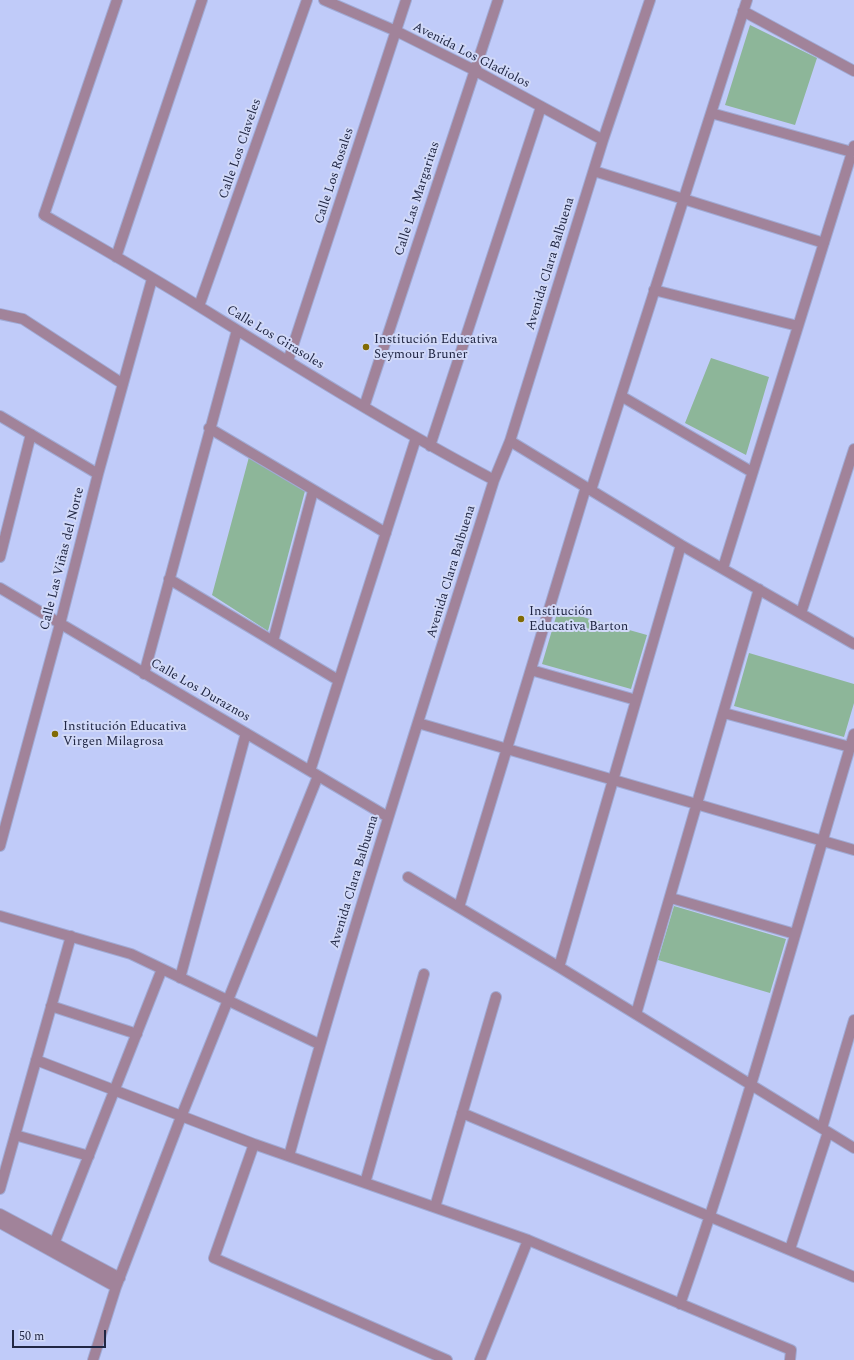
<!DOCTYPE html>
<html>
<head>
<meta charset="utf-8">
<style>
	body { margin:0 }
	#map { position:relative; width:854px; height:1360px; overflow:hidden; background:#c0cbf9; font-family:Spectral,serif }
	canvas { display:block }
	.scale { position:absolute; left:12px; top:1330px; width:94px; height:18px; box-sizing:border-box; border:2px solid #212744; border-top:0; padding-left:5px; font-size:12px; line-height:14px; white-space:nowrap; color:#212744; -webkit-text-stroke:3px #d1d9f8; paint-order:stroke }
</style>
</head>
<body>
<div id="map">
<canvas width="854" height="1360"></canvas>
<div class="scale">50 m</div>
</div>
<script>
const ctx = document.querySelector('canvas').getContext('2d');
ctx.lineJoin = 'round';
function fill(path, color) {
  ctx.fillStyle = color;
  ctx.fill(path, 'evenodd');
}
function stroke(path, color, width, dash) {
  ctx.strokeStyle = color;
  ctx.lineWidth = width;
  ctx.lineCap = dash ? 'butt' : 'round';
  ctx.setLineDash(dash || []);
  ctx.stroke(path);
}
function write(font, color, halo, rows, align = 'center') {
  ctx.font = font + ' Spectral,serif';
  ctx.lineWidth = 4;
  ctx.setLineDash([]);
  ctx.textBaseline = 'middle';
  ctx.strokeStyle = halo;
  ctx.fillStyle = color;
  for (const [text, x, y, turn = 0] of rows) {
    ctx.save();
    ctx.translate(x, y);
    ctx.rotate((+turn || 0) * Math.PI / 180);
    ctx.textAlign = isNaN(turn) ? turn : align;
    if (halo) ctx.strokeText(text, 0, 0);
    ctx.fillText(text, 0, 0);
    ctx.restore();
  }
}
const green = new Path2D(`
	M750,25l67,33 -22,67 -70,-20z
	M711,358l58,19 -23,78 -61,-32z
	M249,457l56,34 -37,140 -56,-36z
	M558,610l89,25 -16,54 -89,-25z
	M749,653l105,31v19l-10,34 -110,-31z
	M674,906l112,33 -16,54 -112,-33z`);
const minor = new Path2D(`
	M117,0l-73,215c52,30 105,60 156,92 97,60 193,120 294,173
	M324,0l72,31 78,39 129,70
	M743,11l111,60
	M711,113l141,39
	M594,171l230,72
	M116,257l86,-257
	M654,290l144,36
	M199,306l108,-306
	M0,314l23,5 100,65
	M288,361l118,-361
	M621,396l131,76
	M364,407l134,-407
	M0,416l98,58
	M209,428l177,105
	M510,441l171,104 173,99
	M430,446l111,-339
	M591,490l156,-490
	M0,557l31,-123
	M723,568l131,-422
	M169,579l169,101
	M0,588l388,229
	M801,613l53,-164
	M273,641l40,-150
	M531,670l105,30
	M144,674l93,-344
	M724,713l126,34
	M418,723l436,127
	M310,771l106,-333
	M0,846l60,-222 38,-150 54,-195
	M408,877l151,90 295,181
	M671,898l124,36
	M459,907l127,-420
	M0,916l131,38 188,90
	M559,967l122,-422
	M180,978l66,-245
	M51,1006l86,28
	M636,1014l123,-425
	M36,1060l218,84 274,96 263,110 -1,10
	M462,1113l392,164
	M822,1128l32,-108
	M15,1135l74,21
	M254,1144l-40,114 233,102
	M289,1156c62,-227 135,-452 205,-676l16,-39 93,-301 47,-140
	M365,1183l59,-209
	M0,1189l71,-253
	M435,1207l61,-210
	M0,1214l120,64
	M0,1223l116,64
	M54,1244l108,-275
	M790,1249l38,-117
	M680,1304c66,-188 117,-380 174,-570
	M93,1360l23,-73 65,-170 137,-341
	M480,1360l48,-120`);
const markers = [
	[366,347,4,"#816a03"],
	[521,619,4,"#816a03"],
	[55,734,4,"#816a03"]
];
const streetNames = [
	["Avenida Los Gladiolos",471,56,27],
	["Calle Los Claveles",241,149,-71],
	["Calle Los Rosales",335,176,-72],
	["Calle Las Margaritas",418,199,-72],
	["Avenida Clara Balbuena",551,264,-73],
	["Calle Los Girasoles",275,338,31],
	["Calle Las Viñas del Norte",63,559,-76],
	["Avenida Clara Balbuena",452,572,-73],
	["Calle Los Duraznos",200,691,30],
	["Avenida Clara Balbuena",355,882,-73]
];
const poiNames = [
	["Institución Educativa",374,340],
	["Seymour Bruner",374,355],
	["Institución",529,612],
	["Educativa Barton",529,627],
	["Institución Educativa",63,727],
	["Virgen Milagrosa",63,742]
];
fill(green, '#8db699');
stroke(minor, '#a0aad5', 12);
stroke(minor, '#a1839a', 10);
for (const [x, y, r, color] of markers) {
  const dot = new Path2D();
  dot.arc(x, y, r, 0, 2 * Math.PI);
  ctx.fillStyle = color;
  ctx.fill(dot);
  stroke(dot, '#d1d9f8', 1.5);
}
write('13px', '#212744', '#d1d9f8', streetNames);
write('13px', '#212744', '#d1d9f8', poiNames, 'left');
</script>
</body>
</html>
